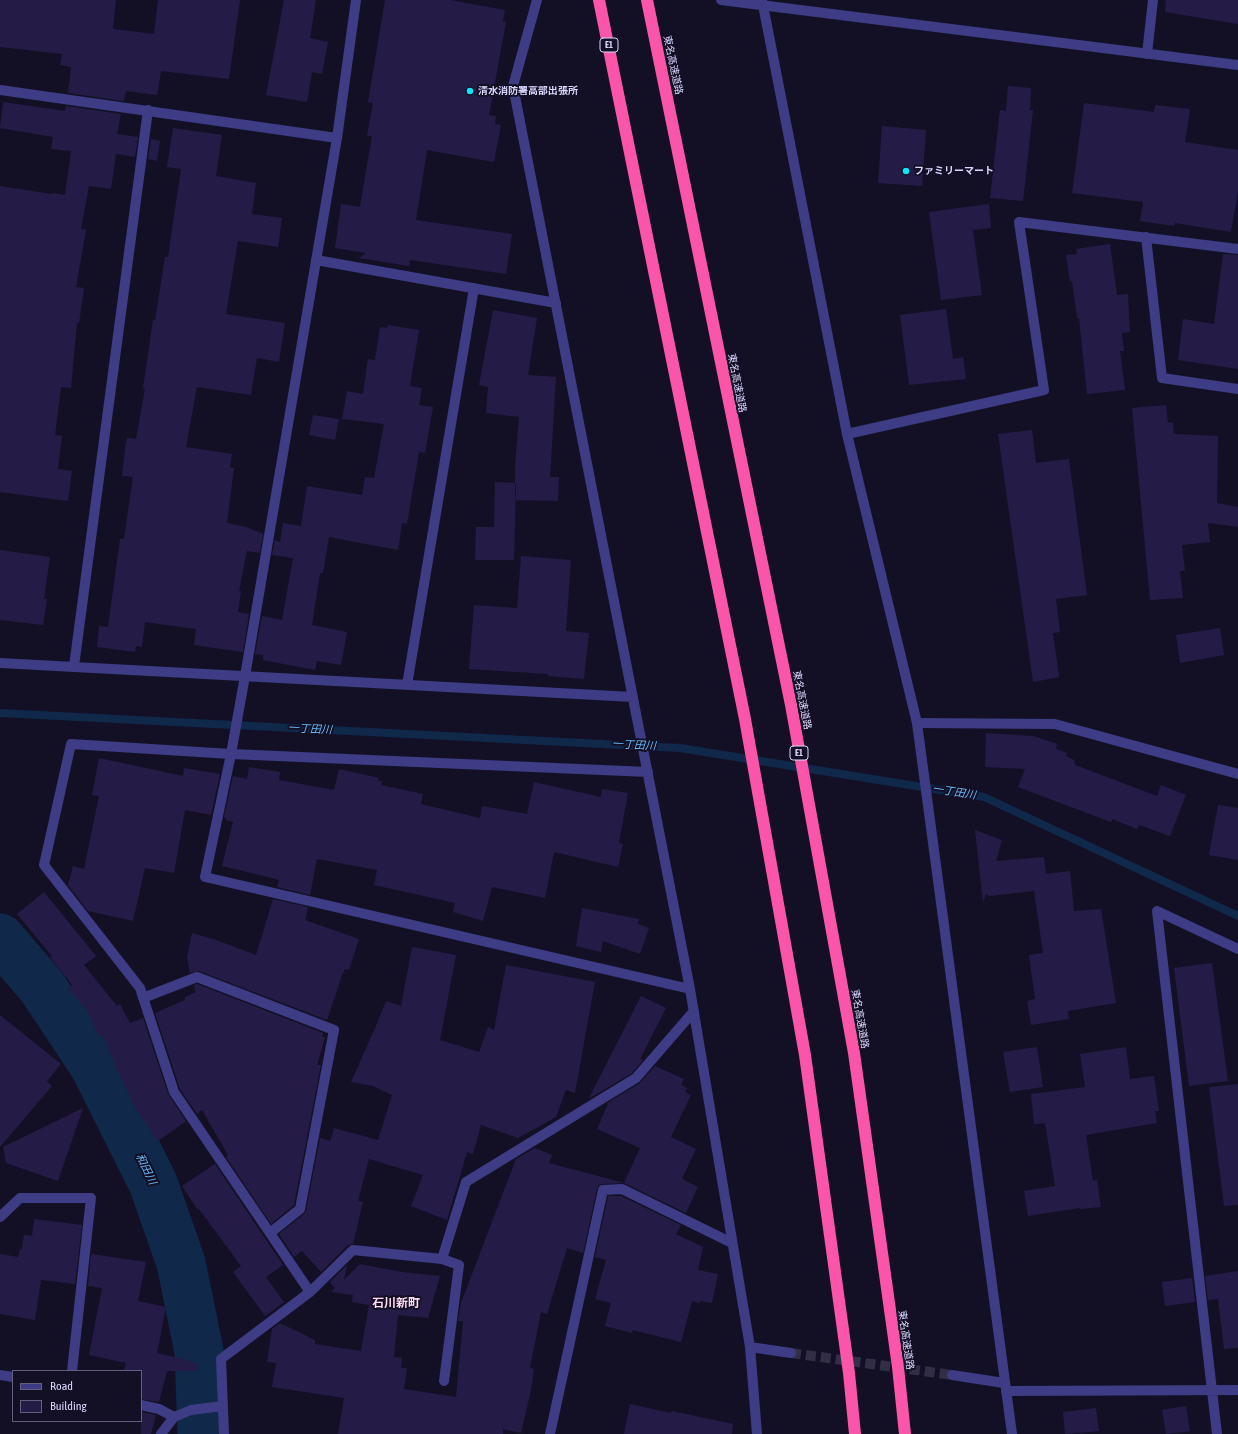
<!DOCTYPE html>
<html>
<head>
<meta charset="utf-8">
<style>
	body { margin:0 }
	#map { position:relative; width:1238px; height:1434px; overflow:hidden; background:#131026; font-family:"Asap Condensed",sans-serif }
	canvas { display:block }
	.legend { position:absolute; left:12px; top:1370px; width:130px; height:52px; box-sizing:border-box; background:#131026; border:1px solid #625f7c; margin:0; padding:5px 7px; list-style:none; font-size:12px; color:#d9d6fe }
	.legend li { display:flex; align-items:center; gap:8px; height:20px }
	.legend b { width:20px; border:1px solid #625f7c }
</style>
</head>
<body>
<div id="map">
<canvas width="1238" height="1434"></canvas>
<ul class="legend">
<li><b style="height:5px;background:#3d3c84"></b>Road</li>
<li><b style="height:11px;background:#241c47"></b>Building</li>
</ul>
</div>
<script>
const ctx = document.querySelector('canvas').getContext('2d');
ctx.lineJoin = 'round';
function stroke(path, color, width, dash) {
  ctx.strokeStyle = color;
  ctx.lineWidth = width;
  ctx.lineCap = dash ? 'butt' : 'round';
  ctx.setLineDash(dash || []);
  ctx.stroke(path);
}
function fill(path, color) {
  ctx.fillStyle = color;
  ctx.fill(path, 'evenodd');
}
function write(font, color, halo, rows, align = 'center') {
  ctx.font = font + ' "Asap Condensed","Noto Sans JP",sans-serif';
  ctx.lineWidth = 4;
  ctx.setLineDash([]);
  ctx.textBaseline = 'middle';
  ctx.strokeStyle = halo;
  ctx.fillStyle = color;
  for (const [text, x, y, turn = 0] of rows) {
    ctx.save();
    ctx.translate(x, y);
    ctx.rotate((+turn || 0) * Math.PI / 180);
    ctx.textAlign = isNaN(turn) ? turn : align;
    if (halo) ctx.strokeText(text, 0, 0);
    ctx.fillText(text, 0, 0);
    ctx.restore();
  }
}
const stream = new Path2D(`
	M0,713l680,35 304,49 254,119`);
const river = new Path2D(`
	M0,938l42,49 53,80 58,116 28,80 18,88 3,83`);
const building = new Path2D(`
	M0,0h116l-3,29 41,5 4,-34h82l-11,79 -68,-8 -4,24 -31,-4 -2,10 -56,-8 3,-26 -11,-2 2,-11 -62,-7z
	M284,0h32l-6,38 18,4 -6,32 -10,-2 -5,30 -41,-7z
	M385,0h65l55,10 -2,11 3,1 -17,93 7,1 -1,8 6,1 -7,37 -67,-12 -11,70 96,14 -6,40 -96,-14 -1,6 -50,-8 7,-5 -31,-5 6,-44 19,3 12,-71h-5l6,-33 -5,-1z
	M1166,0h72v24l-73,-12z
	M1008,86l23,2 -1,22h3l-10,91 -33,-3 10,-88 6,1z
	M3,102l62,9 1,-5 55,8 -4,20 21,3 -3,20 -19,-3 -5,35 -22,-3 -8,43 5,1 -10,57 8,1 -5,35h-2l-6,65 -10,-1 -6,48 7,1 -4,33 14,2 -4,30 -68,-9v-306l52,8 1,-1 12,2 6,-44 -20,-2 2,-12 -53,-9z
	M1084,103l70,9 1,-7 35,4 -5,33 53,8v41l-7,41 -56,-9 -1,3 -34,-5 3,-19 -71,-9z
	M882,126l44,4 -4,56 -44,-3z
	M173,128l49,7 -6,41 40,7 -4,31 30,4 -4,29 -40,-6 -12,73 59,9 -6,39 -22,-4 -6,37 -54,-8 -11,60 46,7 -2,13 4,1 -7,55 19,4 17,7 -3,19 -13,-2 -8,40h2l-3,21 11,2 -6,38 -49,-7 2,-16 -51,-7 -3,25 -6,-1 -1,6 -38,-5 2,-21 9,1 12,-88h4l9,-62 -11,-1 3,-27 2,-11 9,1 9,-50 -2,-1 10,-68h2l10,-63h3l13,-88 -14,-2z
	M151,139l9,2 -3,20 -9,-2z
	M989,204l2,24 -18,2 9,65 -41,5 -12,-88z
	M1110,244l7,51 11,-1 2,38 -8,1 2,18h-4l5,39 -38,4 -8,-76h-2l-5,-37 -2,1 -4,-27 11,-1 -1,-5z
	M1223,254l15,1v114l-60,-9 5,-41 31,5z
	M946,309l7,50 10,-2 3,22 -57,6 -9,-70z
	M493,310l44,8 -9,57 28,2 -6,100h9l-1,24 -43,-1v-34l4,-49 -33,-4 2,-26 -9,-2z
	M388,325l31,5 -9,56 12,2 -3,17 14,2 -8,46 -6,-1 -12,72 -5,-1 -4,27 -69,-13 -6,36h-3l-8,52 35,7 -6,33 -24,-4 -2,9 -52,-10v-5l-8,-1 7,-38 20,4 11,-62 -21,-3 3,-15 5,2 3,-19 18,3 6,-40 55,9 3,-18 9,1 10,-54 -42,-5 5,-28 16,3 5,-35 7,1 5,-33 7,1z
	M1166,405l2,18 5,-1 1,12 44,2 -1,67 21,4v20l-30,-4 2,19 -28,3 3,26h-5l3,27 -33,2 -18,-192z
	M313,415l26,4 -4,21 -26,-5z
	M1032,430l4,33 33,-4 18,136 -31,4 4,33 -7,1 6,44 -26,5 -35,-248z
	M495,482l21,1 -2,77h-39l1,-33h18z
	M0,550l50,7 -6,42h3l-4,26 -43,-5z
	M521,556l50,4 -5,71 23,2 -5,46 -36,-3v-2l-79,-5 5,-64 43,3z
	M1220,628l4,27 -44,8 -4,-28z
	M986,733l47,3 24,8 -1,5 11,4 -1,3 8,4 1,5 82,31 4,-11 25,10 -16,41 -31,-11 -2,4 -25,-10 -1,3 -93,-35 7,-18 -40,-2z
	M99,758l84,18 1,-8 36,6 -9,41 -26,-5 -11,63 -29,-5 -12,53 -45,-10 -20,-26 5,-19 11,3 15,-73 -7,-1z
	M249,767l31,5 -1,8 55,10 5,-21 40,9 -1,3h4l-1,4 42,9 -2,10 59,14 2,-12 45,8 7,-32 67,15 1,-8 26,4 -9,50 4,1 -5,23 -64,-15 -9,46 -53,-11 -9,34 -30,-9 2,-9 -81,-18 3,-15 -60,-11 -7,36 -33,-8 2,-7 -3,-1 -54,-13 11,-44 -7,-2v-2l-2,-1 9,-41 14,3z
	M1218,805l20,3v52l-29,-5z
	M975,830l27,10 -6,21 48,-4 2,17 24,-3 4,40 27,-2 15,94 -48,8 1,8 -38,6 -4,-24 8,-2 -6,-44 14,-2 -9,-62 -44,5 -4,-2 -3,9z
	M44,892l52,64 -12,9 33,41 3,-2 10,19 13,-5 25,76 18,27 -28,20 -24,-35 -32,-71 -3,1 -12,-25 -19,-23 4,-3 -22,-28 2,-1 -35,-42z
	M273,899l35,8 -3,13 54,19 -10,31 -4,-1 -3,6 -15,45 -128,-49 -9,2 -3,-16 5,-24 24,7 40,15z
	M582,908l57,11 -1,5 11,4 -9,26 -37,-13 -2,11 -25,-6z
	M412,947l44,8 -16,85 39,12 9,-25 6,3 12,-65 89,17 -20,111 -9,-3 -10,27 -38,21 -37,-13 -8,29 -6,-2 -20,68 -36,-14 12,-31 -54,-16 -11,42 5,1 -10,42 -5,1 -27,27 -19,-21 -8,6 -15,-23 25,-20 2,-3 14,-73 10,3 4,-13 44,12 14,-45 -19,-9 -22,-4 24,-54 11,-27 15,5z
	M1212,963l16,118 -39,5 -15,-118z
	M197,984l126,49 -1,4h3l-8,28h4l-27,140 -23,19 -45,-67 2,-2 -26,-45 -5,4 -17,-25 -25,-76 30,-13v-3l11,-5 -2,-7z
	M641,996l25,12 -26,51 3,1 -11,13 -42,25h-1z
	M0,1015l61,49 -14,17 5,5 -52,61z
	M1037,1047l6,40 -33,5 -7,-40z
	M1126,1047l4,32 24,-3 5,35h-4l2,12 -71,12 7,46 4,-1 4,27 -21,2v-1l-52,8 -4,-25 31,-5 -10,-63 -11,1 -3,-30 54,-7 -5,-33z
	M655,1066l29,13 -3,6 6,3 -2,4 6,3 -20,42 25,12 -14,30 16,8 -12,26 -62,-30 -21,1 -5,1 -1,4 -14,64 -16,-5 -20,66 -6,-2 -11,56 4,1 -3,21 -10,43 -18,-4v5h-165l6,-36 -72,-11 4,-24 -9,-1 5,-33 8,-6 35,17v4l46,7 8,-46 -17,-3 1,-7 -22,-3 4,-4 -5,-6 17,-17 -3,15 16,-16 42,8 38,4 -12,42 -30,-3 -4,42 8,1 -1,10h6l-3,21 52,8 7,-76h-5l3,-18 55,-144 19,-11 17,7 -3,8 75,20 16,-35 -43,-19 11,-25h-2l34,-21z
	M1238,1084v121l-14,1 -15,-119z
	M83,1108l-25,73 -52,-18 -3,-16z
	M215,1164l68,101 -17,12 18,25 -19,14 -32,-44 8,-6 -42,-57 -1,1 -16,-24z
	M608,1196h13l60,29 -5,9 27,13 -5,23 20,4 -6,29 -12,-2 -1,2 -7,-2 -11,41 -48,-12 -1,3 -27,-7 6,-23 -16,-4 11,-39 -11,-3z
	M34,1219l48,6 -7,59 -34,-4 -6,40 -35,-6v-60l18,3 2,-8h2l2,-14 8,1z
	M91,1254l55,8 -8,39 28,6 -9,46 41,10 -1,8h-30l-8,31 -18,-3v-28h-17l2,-8 -37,-8 13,-67 -14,-2z
	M1238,1271v77l-14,1 -6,-50 -10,1 -3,-24z
	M1192,1278l3,24 -30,4 -3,-24z
	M630,1404l41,9 1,-2 61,13 -1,10h-108z
	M1186,1406l4,25 -24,3 -4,-24z
	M1096,1408l3,23 -34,3 -2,-22z
	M141,1412l15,3 -5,19h-10z`);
const minorTunnel = new Path2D(`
	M791,1353l161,22`);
const minor = new Path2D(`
	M356,0l-19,138 -92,538 -14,78 -26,123 485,112
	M537,0l-24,86 177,903 60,358 7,87
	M1147,54l6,-54
	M0,90l337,48
	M1146,237l16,141 76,11
	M316,260l240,43
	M847,434l197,-44 -25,-168 219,27
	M0,663l633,34
	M74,666l74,-556
	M407,685l67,-397
	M917,723l138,1 183,50
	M1157,911l60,523
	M1157,911l81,38
	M143,998l54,-21 137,53 -34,179 -30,24
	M0,1217l20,-19h71l-19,173
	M442,1259l17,6 -15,116
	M310,1292l-136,-200 -34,-104 -96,-123 27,-121 160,10 417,18
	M750,1347l41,6
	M0,1375l13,2
	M952,1375l52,8
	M1006,1391l232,-1
	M141,1405l18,4 15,8 17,-7 32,-4
	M161,1434l13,-17
	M224,1434l-3,-75 89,-67 43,-42 89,9 24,-77 170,-104 58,-67
	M550,1434l53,-244 19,-1 110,54`);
const tertiary = new Path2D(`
	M721,0l517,65
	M762,0l85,434 70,289 95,711`);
const motorway = new Path2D(`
	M599,0l146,719 60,336 44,318 6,61
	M647,0l144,705 63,348 44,314 7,67`);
const markers = [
	[470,91,4,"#08e8f8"],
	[906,171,4,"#08e8f8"]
];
const shields = [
	[609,45,18],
	[799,753,18]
];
const shieldNames = [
	["E1",609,45],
	["E1",799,753]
];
const streetNames = [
	["東名高速道路",673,65,78],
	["東名高速道路",737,383,79],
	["東名高速道路",802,700,79],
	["東名高速道路",860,1019,80],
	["東名高速道路",906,1340,82]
];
const poiNames = [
	["清水消防署高部出張所",478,91],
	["ファミリーマート",914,171]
];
const waterNames = [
	["一丁田川",310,729,3],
	["一丁田川",634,745,3],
	["一丁田川",954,792,9],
	["和田川",146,1169,64]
];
const quarterNames = [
	["石川新町",396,1303]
];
stroke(stream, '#10284a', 8);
stroke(river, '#10284a', 49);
fill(building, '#241c47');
stroke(minorTunnel, '#312e46', 10, [10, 5]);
stroke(minor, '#3d3c84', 10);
stroke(tertiary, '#3d3c84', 10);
stroke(motorway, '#fa55a9', 12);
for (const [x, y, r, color] of markers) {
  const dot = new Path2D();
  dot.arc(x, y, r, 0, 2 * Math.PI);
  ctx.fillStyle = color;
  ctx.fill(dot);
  stroke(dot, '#131026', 1.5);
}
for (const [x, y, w] of shields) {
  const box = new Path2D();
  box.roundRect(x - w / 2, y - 7, w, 14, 3);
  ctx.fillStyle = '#131026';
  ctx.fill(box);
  stroke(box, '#d9d6fe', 1);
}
write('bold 9px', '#d9d6fe', null, shieldNames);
write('10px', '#d9d6fe', '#131026', streetNames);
write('bold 10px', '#d9d6fe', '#131026', poiNames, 'left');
write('italic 11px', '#67bbfb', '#131026', waterNames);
write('bold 12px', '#fed8f1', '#131026', quarterNames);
</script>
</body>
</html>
